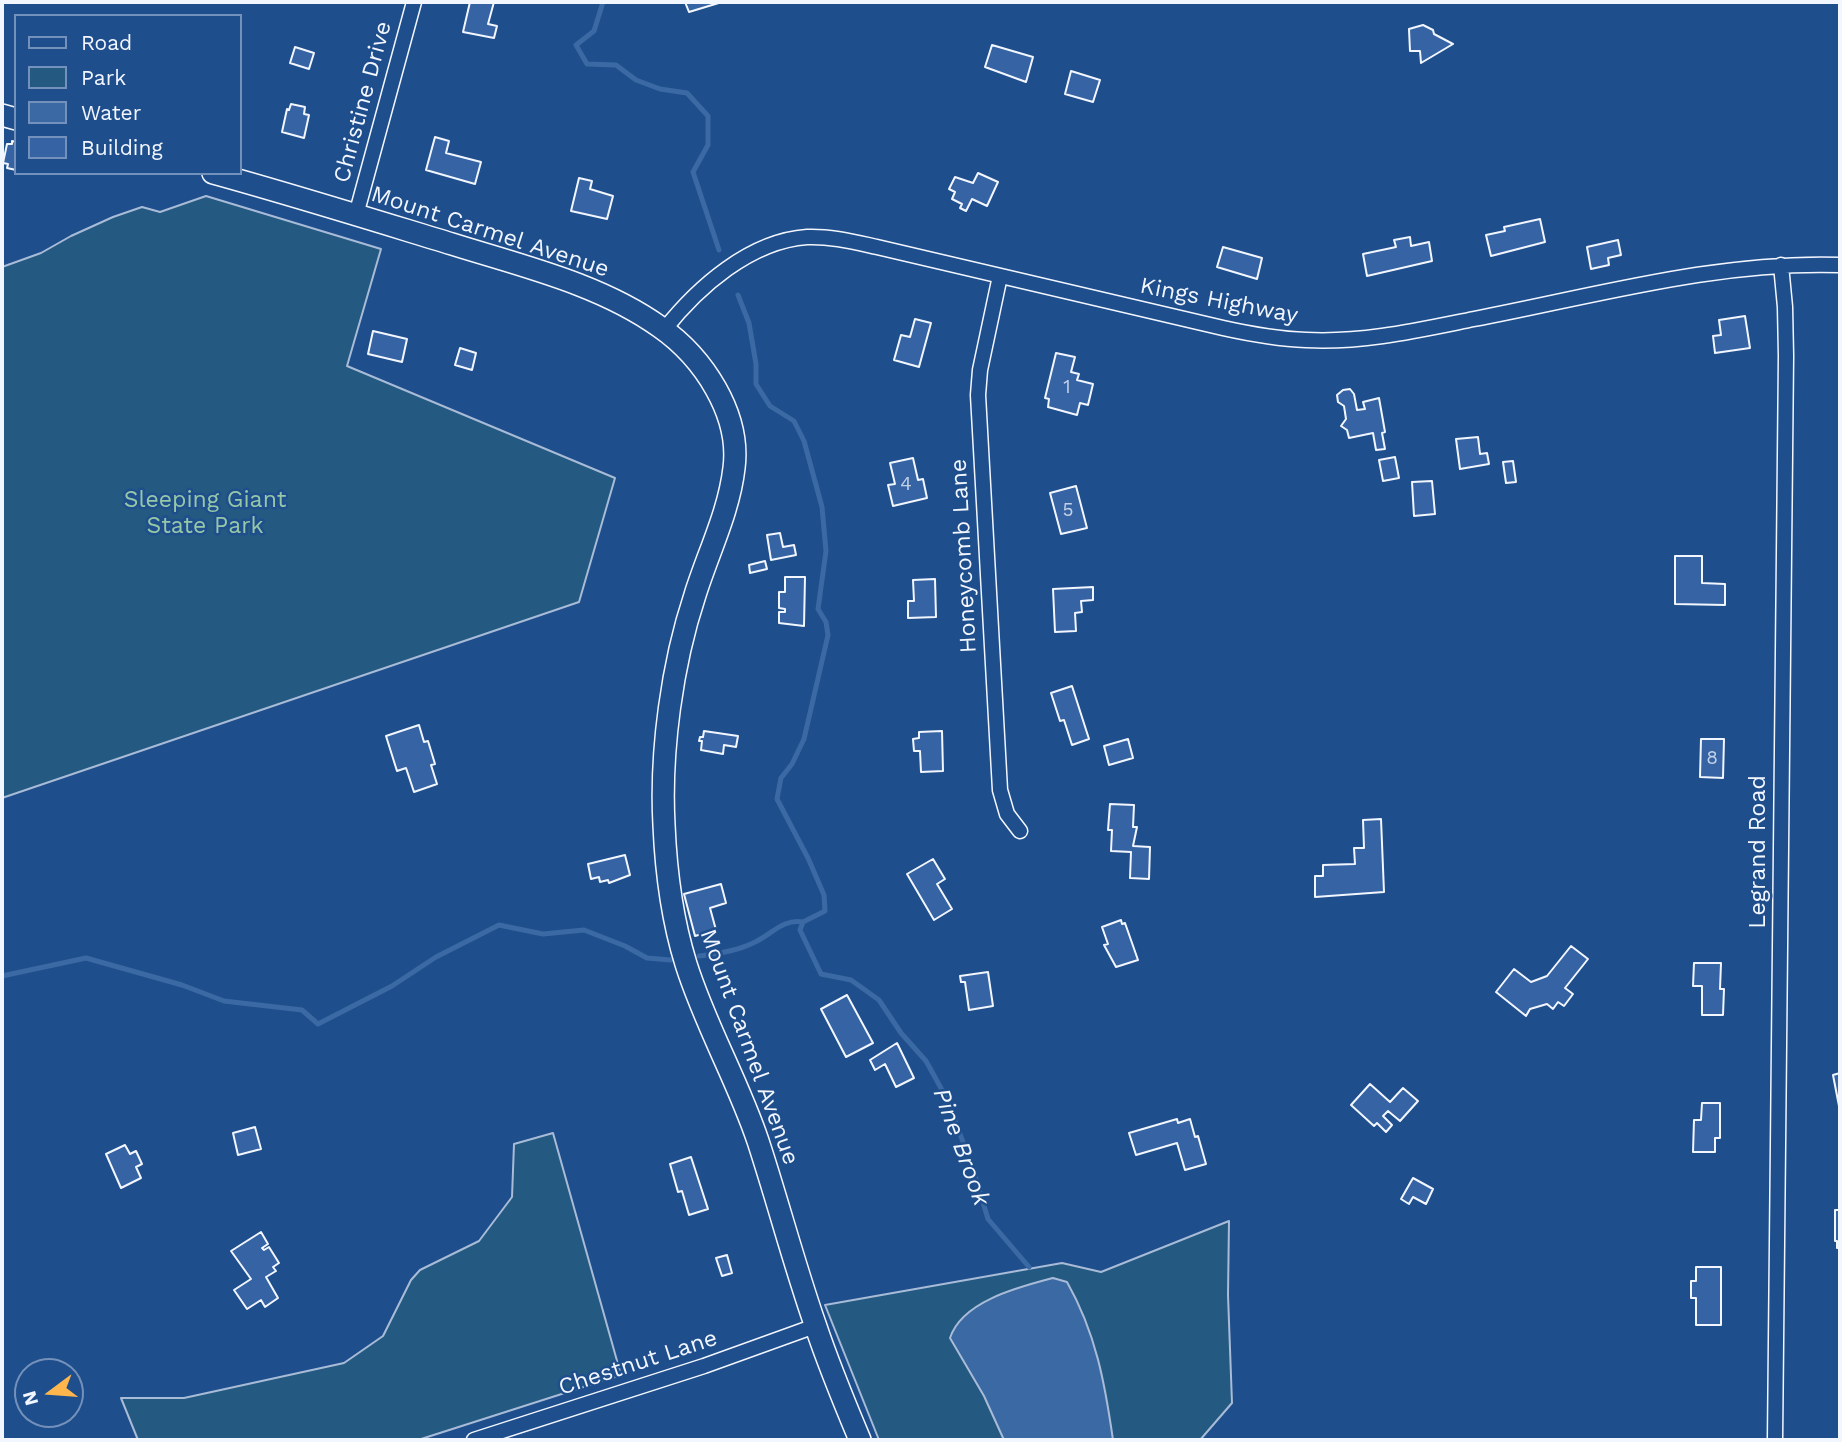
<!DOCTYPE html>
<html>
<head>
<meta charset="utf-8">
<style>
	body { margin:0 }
	#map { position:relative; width:1842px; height:1442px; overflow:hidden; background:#1f4e8c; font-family:"Work Sans",sans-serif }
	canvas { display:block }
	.frame { position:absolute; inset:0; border:4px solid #f2f6ff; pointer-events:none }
	.legend { position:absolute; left:14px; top:14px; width:228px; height:161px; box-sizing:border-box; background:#1f4e8c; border:2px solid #7391ba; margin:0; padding:9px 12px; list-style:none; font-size:21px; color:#f2f6ff }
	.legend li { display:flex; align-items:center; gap:14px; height:35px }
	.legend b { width:35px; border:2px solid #7391ba }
	.north { position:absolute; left:14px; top:1358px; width:70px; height:70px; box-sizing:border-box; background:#1f4e8c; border:2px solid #7391ba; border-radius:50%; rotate:254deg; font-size:19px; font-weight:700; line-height:28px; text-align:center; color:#f2f6ff }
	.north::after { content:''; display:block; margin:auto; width:24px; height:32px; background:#ffb74d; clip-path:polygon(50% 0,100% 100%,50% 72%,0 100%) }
</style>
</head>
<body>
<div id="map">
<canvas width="1842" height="1442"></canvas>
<div class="frame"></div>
<ul class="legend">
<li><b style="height:9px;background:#1f4e8c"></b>Road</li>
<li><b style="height:19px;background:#245a82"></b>Park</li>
<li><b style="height:19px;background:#3b69a3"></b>Water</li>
<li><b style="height:19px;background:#3563a3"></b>Building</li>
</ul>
<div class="north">N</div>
</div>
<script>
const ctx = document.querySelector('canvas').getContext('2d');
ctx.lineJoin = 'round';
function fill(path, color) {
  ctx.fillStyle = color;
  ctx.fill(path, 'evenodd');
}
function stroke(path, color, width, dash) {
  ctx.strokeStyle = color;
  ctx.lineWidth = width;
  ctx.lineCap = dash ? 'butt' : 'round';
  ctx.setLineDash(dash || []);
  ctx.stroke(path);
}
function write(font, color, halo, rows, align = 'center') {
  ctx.font = font + ' "Work Sans",sans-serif';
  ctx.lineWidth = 5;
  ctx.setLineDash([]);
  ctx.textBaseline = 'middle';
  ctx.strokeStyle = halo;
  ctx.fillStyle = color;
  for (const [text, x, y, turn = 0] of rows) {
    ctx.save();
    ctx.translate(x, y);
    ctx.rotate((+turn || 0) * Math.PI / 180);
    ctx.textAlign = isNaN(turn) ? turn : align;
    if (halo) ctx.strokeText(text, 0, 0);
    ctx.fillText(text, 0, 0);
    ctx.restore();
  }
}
const green = new Path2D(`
	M206,196l175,53 -34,117 268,112 -36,124 -577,196v-531l39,-14 30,-17 42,-19 29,-10 18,5z
	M553,1133l68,242 -203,65h-280l-17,-42h63l160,-35 39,-27 28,-56 9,-10 59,-29 33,-44 2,-53z
	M1229,1221l-1,74 4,108 -32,37h-321l-54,-135 237,-42 39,9z`);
const water = new Path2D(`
	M1053,1278l14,4c29,51 38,102 46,158h-109l-20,-44 -34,-58c12,-37 69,-51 103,-60z`);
const stream = new Path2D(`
	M603,2l-9,29 -18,14 11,19 29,1 20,15 24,9 27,4 21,23v29l-15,27 26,78
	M738,295l11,28 7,41v20l14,22 24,15 10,20 18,66 4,44 -8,58 8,13 2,13 -24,104 -12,25 -11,14 -4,21 31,59 16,37 1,16 -22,11 -3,8 21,44 30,6 28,20 22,33 25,28 21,38 26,70 15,50 41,48
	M699,956c18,-2 38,-5 54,-13 17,-7 30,-25 50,-21
	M2,976l84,-18 96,27 42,16 78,9 16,14 74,-38 44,-29 63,-32 44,9 41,-4 41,16 22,12 24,2`);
const building = new Path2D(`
	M470,2h24l-6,22 9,2 -3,12 -31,-6z
	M685,2h37l-33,10z
	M1423,25l10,5 1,4 19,10 -32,19 -1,-12h-10l-1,-22z
	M992,45l41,12 -7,25 -41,-15z
	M295,47l19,6 -5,16 -19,-6z
	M1071,71l29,9 -7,22 -28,-8z
	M291,104l14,3 -1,7 5,1 -5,23 -22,-6 5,-23 2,1z
	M435,137l14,4 -3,12 35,9 -6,22 -49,-14z
	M12,141l4,1v28l-9,-2 1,-4 -5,-1 4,-19h5z
	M978,173l20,9 -11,24 -15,-7 -6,12 -6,-3 2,-4 -10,-5 3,-7 -6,-3 6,-12 18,6z
	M579,178l13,3 -2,8 23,7 -6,23 -36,-8z
	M1540,219l5,23 -54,14 -5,-21 19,-4 -1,-4z
	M1410,237l1,9 18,-4 3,19 -65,15 -4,-22 33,-7 -2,-7z
	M1618,240l3,15 -13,3 1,7 -18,4 -4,-22z
	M1223,247l39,11 -5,21 -40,-12z
	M1745,316l5,32 -35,5 -2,-17 8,-1 -2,-15z
	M915,319l16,4 -12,44 -25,-7 7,-25 9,2z
	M373,331l34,8 -5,23 -34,-8z
	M460,348l16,5 -4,17 -17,-5z
	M1056,353l19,4 -4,15 8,2 -2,6 16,4 -5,21 -8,-2 -3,12 -29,-8 1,-8 -4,-1z
	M1350,389l4,5 3,16 8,-1 -2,-7 16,-4 6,34 -3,1 3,16 -9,1 -3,-17 -24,5 -2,-8 -6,-4 5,-7 -2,-13 -6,-4 -1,-7 6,-5z
	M1478,437l2,17 7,-1 2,11 -29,5 -4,-30z
	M1395,457l4,21 -16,3 -4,-21z
	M913,458l5,22 5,-1 4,19 -34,8 -5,-21 7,-1 -5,-21z
	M1513,461l3,21 -10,1 -3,-21z
	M1432,481l3,33 -21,2 -2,-34z
	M1076,486l11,42 -26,6 -11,-41z
	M780,533l3,14 11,-2 2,10 -25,5 -4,-25z
	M1675,556h27v27l23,1v21l-50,-1z
	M765,561l2,8 -17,4 -1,-8z
	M785,577h20l-1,49 -25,-3v-11h6v-3l-6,-1v-16h6z
	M935,579l1,38 -28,1v-17h6l-1,-21z
	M1093,587v13l-12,1 1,11 -7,1 1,18 -21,1 -2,-43z
	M1072,686l17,53 -17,6 -8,-25 -4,1 -9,-28z
	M419,725l5,17 4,-1 7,23 -4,1 6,19 -23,8 -8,-24 -9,3 -11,-35z
	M704,731l34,5 -2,11 -12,-2 -1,9 -22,-4 1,-9h-3l1,-4h3z
	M942,731l1,40 -22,1 -1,-21h-6l-1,-12 6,-1v-6z
	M1128,739l5,19 -24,7 -5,-19z
	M1701,739h23l-1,39 -23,-1z
	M1110,804l24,1 -1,22h4l-4,19 17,1 -1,32 -19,-1 1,-26 -20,-1 1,-21h-4z
	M1381,819l3,73 -69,5v-21h8v-11l32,-1 -1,-16h10l-1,-28z
	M625,855l5,20 -21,8 -1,-3 -8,2 -1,-5 -8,2 -3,-15z
	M933,859l12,20 -8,5 15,25 -18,11 -27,-46z
	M721,884l5,19 -16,5 6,22 -21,6 -11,-42z
	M1121,920l1,4 3,-1 13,37 -22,7 -12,-22 4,-1 -6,-17z
	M1571,946l17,13 -23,29 8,6 -9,12 -6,-4 -5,7 -6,-5 -17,5 -4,7 -30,-24 18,-23 17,13 16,-6z
	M1694,963h27l-1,26h4l-1,26h-21v-29h-9z
	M988,972l5,34 -24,4 -4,-28h-4l-1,-6z
	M847,995l26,48 -27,14 -25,-48z
	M897,1043l17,35 -18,9 -11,-23 -10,6 -5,-10z
	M1840,1073v33h-1l-6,-31z
	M1370,1084l20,18 13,-14 15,13 -18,20 -12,-10 -5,5 9,9 -6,7 -9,-9 -3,3 -23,-21z
	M1702,1103h18v35h-5v14h-22l1,-32h7z
	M1177,1119l1,4 12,-4 5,18 3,-1 8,28 -21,6 -8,-27 -41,12 -7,-22z
	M255,1127l6,22 -23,6 -5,-22z
	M125,1145l5,9 6,-3 6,13 -6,3 5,11 -20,10 -15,-34z
	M691,1157l17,52 -19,6 -7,-24 -4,1 -8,-28z
	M1413,1178l20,11 -7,15 -13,-7 -4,7 -8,-5z
	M1835,1210h5v38h-3v-7h-2z
	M261,1232l7,12 -6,4 2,2 5,-3 10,16 -6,4 3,4 -10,6 12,21 -13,9 -4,-7 -14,9 -13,-19 17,-11 -20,-28z
	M727,1255l5,18 -10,3 -6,-18z
	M1696,1267h25v58h-25v-27h-5v-17h5z`);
const street = new Path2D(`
	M356,215l58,-213
	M1000,276l-20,94 -2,25 22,395 7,24 13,17
	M664,330c34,-43 86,-89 143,-93 23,-1 47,5 70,10l346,81c27,6 55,11 83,12 57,3 113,-10 168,-21 121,-23 242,-58 366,-54
	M474,1440l230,-74 111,-40
	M1775,1440l11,-1084 -1,-49 -4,-42`);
const secondary = new Path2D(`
	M2,115l14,4
	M213,173c80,22 160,47 239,71 70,22 148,40 208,83 43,30 81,87 74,141 -5,44 -26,85 -39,127 -23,69 -35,157 -31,230 2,47 8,94 22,139 19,61 52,117 72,177 20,61 36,123 57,183 13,39 29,78 45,116`);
const numberNames = [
	["1",1067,387],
	["4",906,484],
	["5",1068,510],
	["8",1712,758]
];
const streetNames = [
	["Christine Drive",363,102,-75],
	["Mount Carmel Avenue",490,232,18],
	["Kings Highway",1219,301,11],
	["Honeycomb Lane",964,556,-93],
	["Legrand Road",1758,852,-90],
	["Mount Carmel Avenue",749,1047,70],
	["Chestnut Lane",638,1363,-18]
];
const parkNames = [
	["Sleeping Giant",205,500],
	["State Park",205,526]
];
const waterNames = [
	["Pine Brook",961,1147,70]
];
fill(green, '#245a82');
stroke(green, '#a8bbd7', 2);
fill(water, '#3b69a3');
stroke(water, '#a8bbd7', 2);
stroke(stream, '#3b69a3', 5);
fill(building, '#3563a3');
stroke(building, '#f2f6ff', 2);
stroke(street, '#f2f6ff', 17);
stroke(secondary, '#f2f6ff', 24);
stroke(street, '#1f4e8c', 14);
stroke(secondary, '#1f4e8c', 21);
write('19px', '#c3d1e8', null, numberNames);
write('23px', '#f2f6ff', '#1f4e8c', streetNames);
write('23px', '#97c8a6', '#1f4e8c', parkNames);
write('italic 24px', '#f2f6ff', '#1f4e8c', waterNames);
</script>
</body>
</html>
